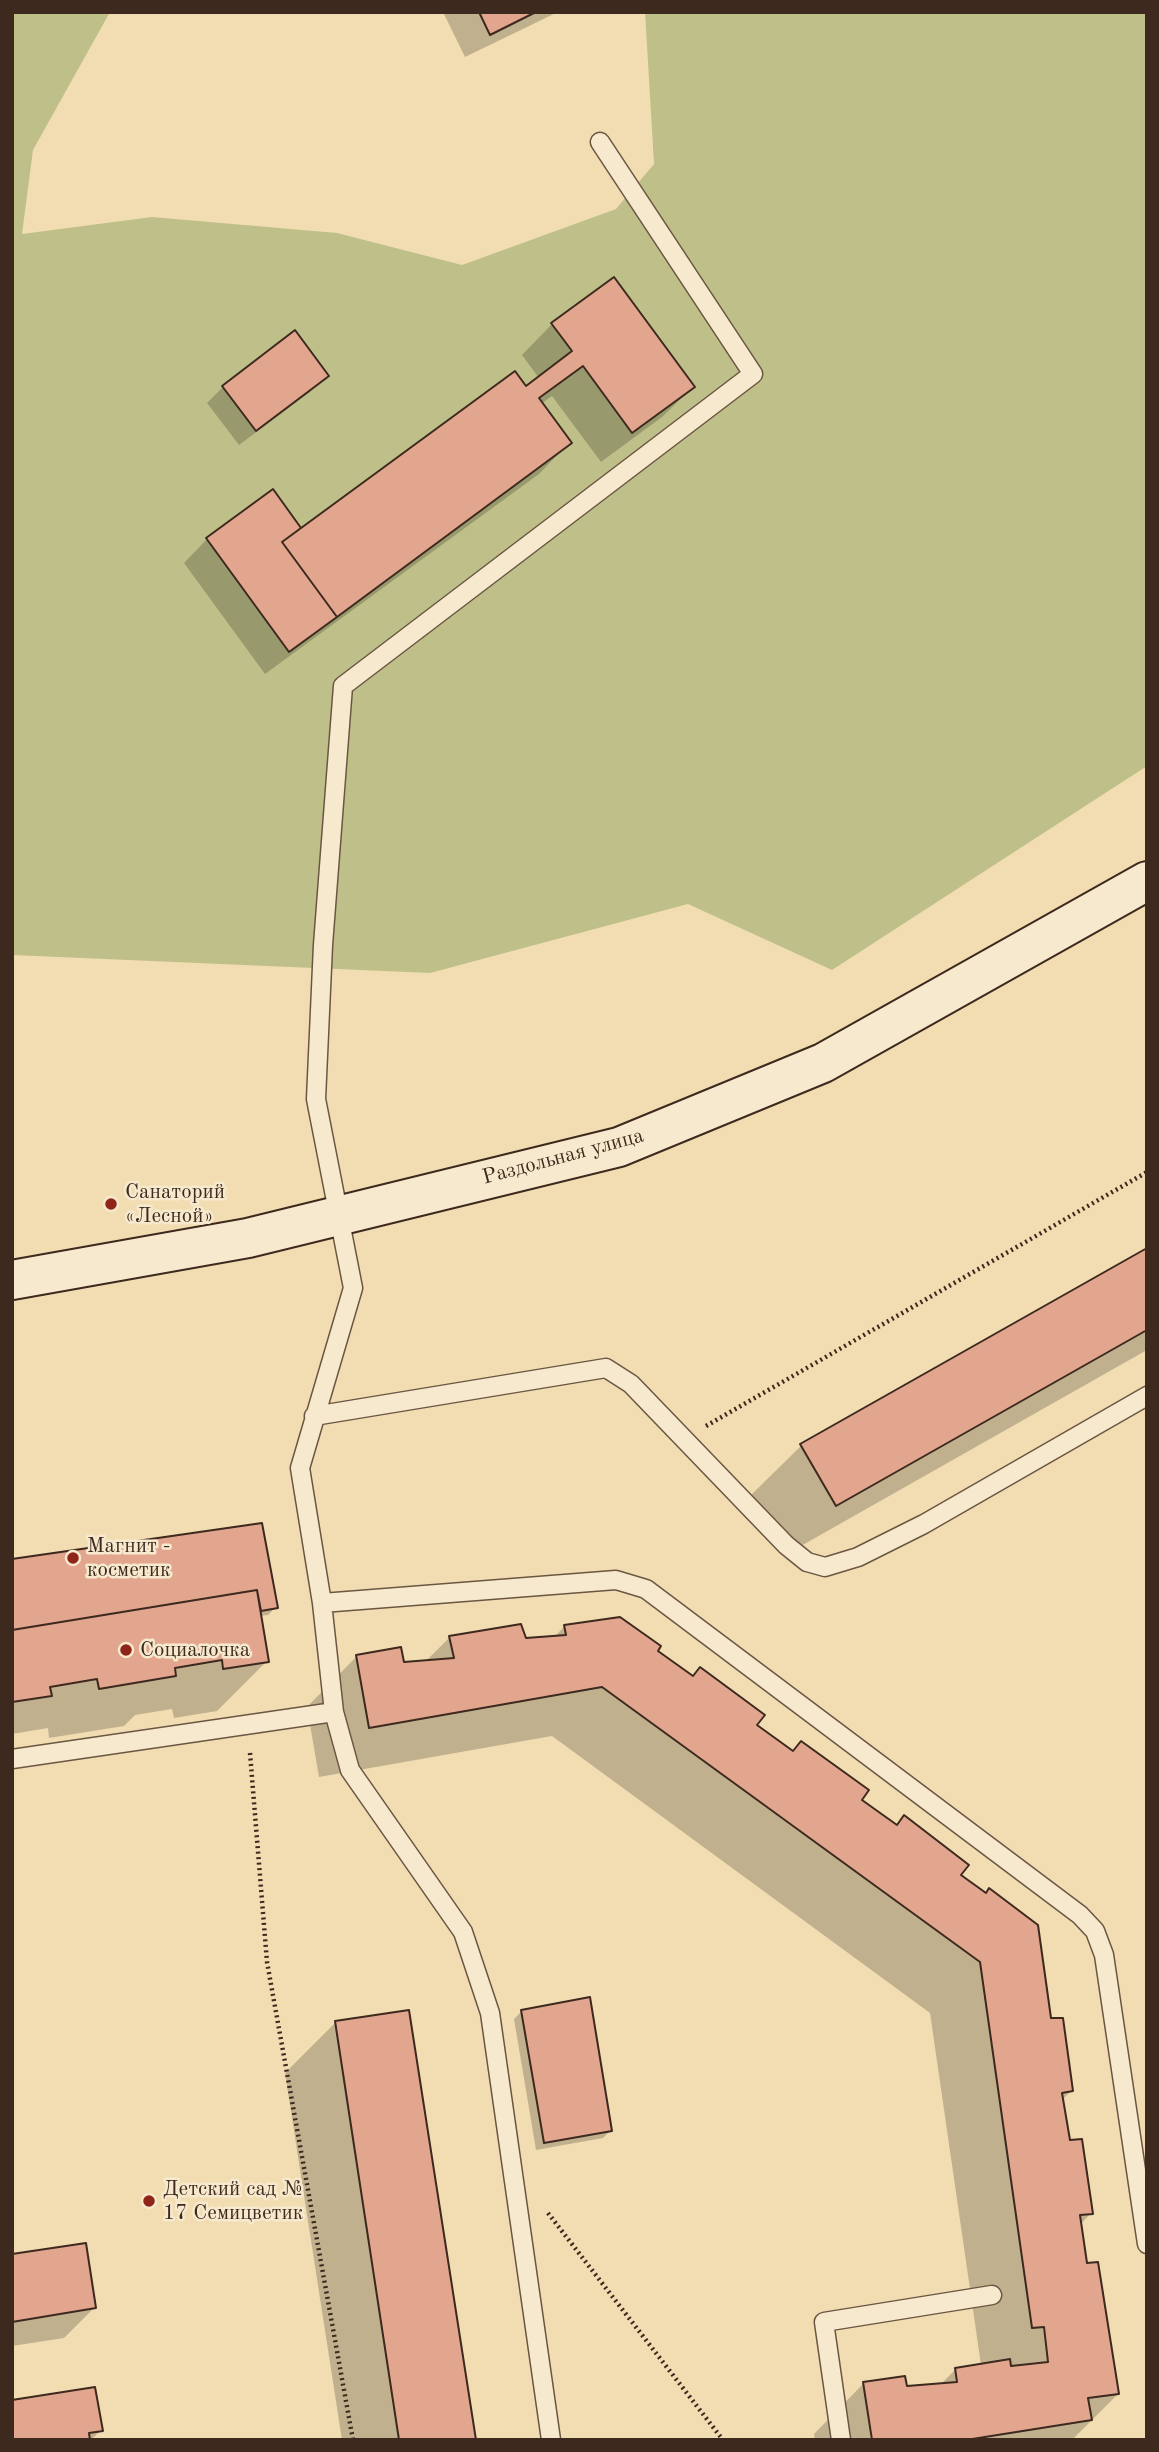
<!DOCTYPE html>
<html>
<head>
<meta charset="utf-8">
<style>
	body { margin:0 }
	#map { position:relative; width:1159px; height:2452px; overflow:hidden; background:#f2ddb2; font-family:"Old Standard TT",serif }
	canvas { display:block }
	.frame { position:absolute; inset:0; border:14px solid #3d291e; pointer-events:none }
</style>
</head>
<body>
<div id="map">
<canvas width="1159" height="2452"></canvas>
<div class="frame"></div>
</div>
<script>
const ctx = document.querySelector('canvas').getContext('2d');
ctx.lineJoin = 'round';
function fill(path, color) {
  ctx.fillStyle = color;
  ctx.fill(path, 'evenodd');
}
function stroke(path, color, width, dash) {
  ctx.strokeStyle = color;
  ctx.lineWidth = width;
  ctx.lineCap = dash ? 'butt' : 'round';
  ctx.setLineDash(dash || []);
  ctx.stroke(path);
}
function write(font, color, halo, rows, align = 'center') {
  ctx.font = font + ' "Old Standard TT",serif';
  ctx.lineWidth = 5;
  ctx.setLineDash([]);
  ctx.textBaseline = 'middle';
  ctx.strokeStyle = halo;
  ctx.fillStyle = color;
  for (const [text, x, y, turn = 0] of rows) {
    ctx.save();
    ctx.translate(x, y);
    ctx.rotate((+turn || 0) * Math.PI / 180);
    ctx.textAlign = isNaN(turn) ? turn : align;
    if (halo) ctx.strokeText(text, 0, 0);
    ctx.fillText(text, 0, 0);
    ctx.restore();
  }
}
const green = new Path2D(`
	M12,12h98l-77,138 -11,84 130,-17 185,16 125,32 154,-56 38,-45 -9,-152h502v754l-315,204 -144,-66 -258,69 -418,-18z`);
const shadow = new Path2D(`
	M443,12h115l-93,45z
	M552,324l141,63 -31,30 -61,45 -49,-66 -11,8 28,39 -30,31 -274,200 -81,-111 23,-24 88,-4 230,-147 14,-10 -17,-23z
	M326,375l-16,17 -71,53 -32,-42 16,-16z
	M1147,1250v100l-362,205 -34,-60 51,-50z
	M261,1525l15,82 -8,8 -8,1 7,45 -50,50 -43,7 -2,-9 -37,6 -11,11 -75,12 -1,-10 -36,6v-173z
	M565,1626l90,25 304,225 91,144 21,71 -9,9 7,42 22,71 -11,12 6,40 32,129 -46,46h-198l-1,-6h-3l1,6h-56l-1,-6 50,-51 42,5 34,-3 16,-16 25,-4 -51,-352 -378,-277 -233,41 -12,-70 50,-51 46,8 22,-2 25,-25 103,1z
	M522,2011l89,119 -8,8 -67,12 -22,-131z
	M335,2023l139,417h-132l-57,-367z
	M12,2256l82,52 -30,30 -52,8z
	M101,2430l-10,10h-79z`);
const building = new Path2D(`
	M479,12h57l-46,23z
	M614,277l81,110 -63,46 -49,-67 -44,32 33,45 -235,174 -55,-75 233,-171 11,15 46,-35 -21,-28z
	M295,330l34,46 -73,55 -34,-45z
	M273,489l28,39 -19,14 55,75 -48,35 -83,-114z
	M1147,1248v82l-311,176 -36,-62z
	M262,1523l16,85 -17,3 -4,-21 -245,40v-71z
	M257,1590l12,72 -46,7 -1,-9 -47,8 1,8 -77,13 -2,-10 -47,8 2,9 -40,6v-72z
	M620,1617l41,29 -3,5 35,25 7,-9 65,48 -8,10 36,26 8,-10 68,49 -7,10 35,25 7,-10 65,50 -8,10 25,18 3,-5 49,37 13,93h12l10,73 -11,2 8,47 12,-1 11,75 -13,1 7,48 11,-1 21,132 -31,4 4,22 -126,20h-94l-9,-58 42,-6 2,10 50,-4 -2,-14 55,-9 1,7 37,-4 -4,-35 -12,1 -52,-366 -378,-275 -233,41 -13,-73 45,-8 3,15 50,-4 -5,-22 72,-12 5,14 40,-3 -2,-10z
	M590,1997l22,134 -68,12 -23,-133z
	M409,2010l67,430h-77l-64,-419z
	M86,2243l10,65 -84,14v-68z
	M95,2387l8,44 -14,2 1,7h-78v-40z`);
const path = new Path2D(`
	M706,1426l441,-254
	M250,1753l17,209 86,478
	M548,2213l175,227`);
const service = new Path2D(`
	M314,1416l292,-48 25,16 155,161 21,17 18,5 33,-10 66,-33 223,-128
	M322,1603l294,-23 30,9 434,326 15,16 9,24 43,289
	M12,1759l322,-47
	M551,2440l-61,-427 -27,-81 -113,-162 -16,-58 -12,-109 -22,-135 53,-180 -37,-189 7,-154 20,-259 410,-312 -153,-232
	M841,2440l-17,-118 168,-27`);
const secondary = new Path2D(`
	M12,1280l236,-42 371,-91 204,-84 324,-182`);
const markers = [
	[111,1204,7,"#8f2418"],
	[73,1558,7,"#8f2418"],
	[126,1650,7,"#8f2418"],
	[149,2201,7,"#8f2418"]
];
const streetNames = [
	["Раздольная улица",563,1157,-15]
];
const poiNames = [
	["Санаторий",125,1192],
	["«Лесной»",125,1216],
	["Магнит -",87,1546],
	["косметик",87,1570],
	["Социалочка",140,1650],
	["Детский сад №",163,2189],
	["17 Семицветик",163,2213]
];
fill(green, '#bfc089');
fill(shadow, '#0003');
fill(building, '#e2a68e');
stroke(building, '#3d291e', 2);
stroke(service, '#6a5643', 21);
stroke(secondary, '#3d291e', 42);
stroke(path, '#3d291e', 4.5, [2, 3.5]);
stroke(service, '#f7e9cd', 18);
stroke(secondary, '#f7e9cd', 38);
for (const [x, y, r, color] of markers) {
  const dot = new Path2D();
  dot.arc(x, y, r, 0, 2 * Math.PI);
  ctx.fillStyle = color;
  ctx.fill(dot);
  stroke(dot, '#f7e9cd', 2.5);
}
write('21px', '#3d291e', '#f7e9cd', streetNames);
write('21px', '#3d291e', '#f7e9cd', poiNames, 'left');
</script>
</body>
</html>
